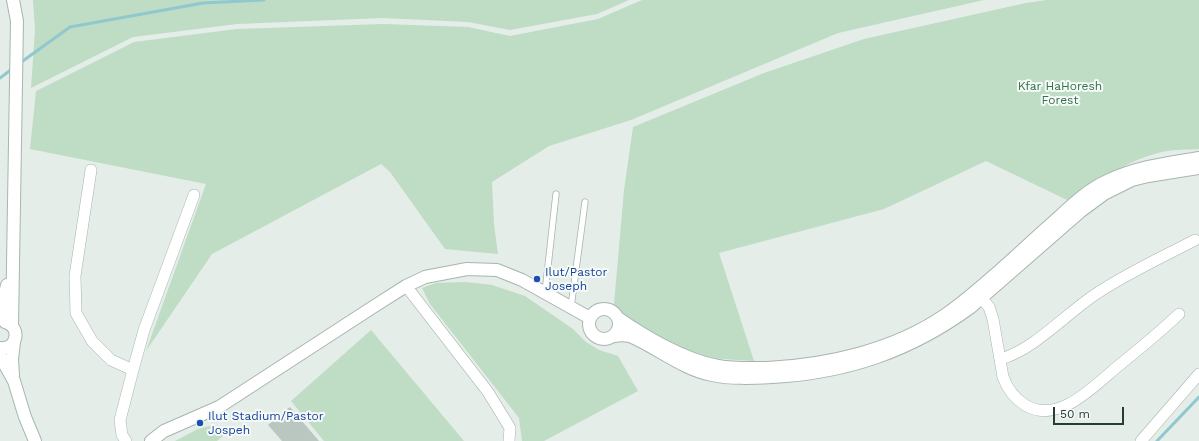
<!DOCTYPE html>
<html>
<head>
<meta charset="utf-8">
<style>
	body { margin:0 }
	#map { position:relative; width:1199px; height:441px; overflow:hidden; background:#e4ede8; font-family:"Work Sans",sans-serif }
	canvas { display:block }
	.scale { position:absolute; left:1053px; top:407px; width:71px; height:18px; box-sizing:border-box; border:2px solid #253d35; border-top:0; padding-left:5px; font-size:12px; line-height:14px; white-space:nowrap; color:#253d35; -webkit-text-stroke:3px #f5f9f7; paint-order:stroke }
</style>
</head>
<body>
<div id="map">
<canvas width="1199" height="441"></canvas>
<div class="scale">50 m</div>
</div>
<script>
const ctx = document.querySelector('canvas').getContext('2d');
ctx.lineJoin = 'round';
function fill(path, color) {
  ctx.fillStyle = color;
  ctx.fill(path, 'evenodd');
}
function stroke(path, color, width, dash) {
  ctx.strokeStyle = color;
  ctx.lineWidth = width;
  ctx.lineCap = dash ? 'butt' : 'round';
  ctx.setLineDash(dash || []);
  ctx.stroke(path);
}
function write(font, color, halo, rows, align = 'center') {
  ctx.font = font + ' "Work Sans",sans-serif';
  ctx.lineWidth = 4;
  ctx.setLineDash([]);
  ctx.textBaseline = 'middle';
  ctx.strokeStyle = halo;
  ctx.fillStyle = color;
  for (const [text, x, y, turn = 0] of rows) {
    ctx.save();
    ctx.translate(x, y);
    ctx.rotate((+turn || 0) * Math.PI / 180);
    ctx.textAlign = isNaN(turn) ? turn : align;
    if (halo) ctx.strokeText(text, 0, 0);
    ctx.fillText(text, 0, 0);
    ctx.restore();
  }
}
const green = new Path2D(`
	M33,0h596l-32,14 -87,16 -42,-8 -85,-4 -146,6 -104,13 -102,51 4,-58z
	M642,0h342l-146,33 -207,87 -82,26 -57,36 2,43 4,29 -53,-5 -55,-77 -9,-8 -169,90 -66,97 60,-167 -176,-35 6,-58 98,-49 103,-13 146,-5 85,3 42,9 88,-17z
	M1047,0h152v149c-12,1 -25,0 -37,3 -35,8 -65,30 -95,48l-81,-39 -102,48 -165,44 35,108 -46,-3 -28,-10 -67,-32 11,-126 9,-63 131,-54 100,-34 162,-36z
	M466,282l26,3 33,11 48,33 13,13 13,8 19,6 20,35 -94,50h-22l-3,-23 -89,-114 -8,-16 14,-5z
	M371,330l93,111h-140l-33,-40z
	M214,425l11,9 -8,7h-42l23,-12z`);
const stream = new Path2D(`
	M20,63l50,-36 133,-24 61,-3
	M0,78l12,-9
	M1157,441l42,-44`);
const building = new Path2D(`
	M290,407l29,34h-37l-14,-16z`);
const service = new Path2D(`
	M545,293l11,-99
	M571,307l14,-105`);
const minor = new Path2D(`
	M91,170l-16,106 1,37 16,28 19,19 22,10
	M406,286l82,106 22,36 -1,13
	M976,291l13,16 4,12 10,58c4,11 11,21 22,28 33,20 68,-18 92,-38 21,-17 42,-34 62,-53
	M1000,359c32,-8 65,-44 93,-63 32,-22 68,-38 102,-56
	M126,441l-4,-6 -2,-15 13,-50 11,-40 50,-135
	M1141,441l58,-67`);
const tertiary = new Path2D(`
	M589 324a15 15 0 1 1 30 0a15 15 0 1 1-30 0Z
	M618,318c27,19 67,42 100,48 16,3 33,2 49,2 61,-3 127,-18 178,-53 37,-26 71,-60 105,-90 18,-16 35,-34 57,-44 29,-14 60,-18 92,-23
	M614,336l8,-1 8,1c28,12 52,33 82,39 19,4 40,3 60,2 75,-4 139,-26 199,-70l110,-96 23,-17 28,-14 16,-4 51,-8
	M151,441l13,-10 55,-24 154,-100 33,-21 19,-9 42,-8 30,1 25,10 68,38`);
const secondary = new Path2D(`
	M0,318l7,-33
	M12,325l5,-304 -4,-21
	M0,348c17,2 22,-21 5,-26
	M0,356l14,25 11,36 10,24
	M13,376l-1,-17 2,-17`);
const markers = [
	[537,279,4,"#1a4fb4"],
	[200,423,4,"#1a4fb4"]
];
const parkNames = [
	["Kfar HaHoresh",1060,86],
	["Forest",1060,100]
];
const transitNames = [
	["Ilut/Pastor",545,272],
	["Joseph",545,286],
	["Ilut Stadium/Pastor",208,416],
	["Jospeh",208,430]
];
fill(green, '#bfdcc5');
stroke(stream, '#90c8ce', 3);
fill(building, '#bac7c1');
stroke(service, '#a7b5af', 7);
stroke(minor, '#a7b5af', 12);
stroke(tertiary, '#a7b5af', 14);
stroke(secondary, '#a3b8b0', 14);
stroke(service, '#fff', 5.5);
stroke(minor, '#fff', 11);
stroke(tertiary, '#fff', 12);
stroke(secondary, '#fff', 12);
for (const [x, y, r, color] of markers) {
  const dot = new Path2D();
  dot.arc(x, y, r, 0, 2 * Math.PI);
  ctx.fillStyle = color;
  ctx.fill(dot);
  stroke(dot, '#f5f9f7', 1.5);
}
write('12px', '#317247', '#f5f9f7', parkNames);
write('12px', '#164399', '#f5f9f7', transitNames, 'left');
</script>
</body>
</html>
